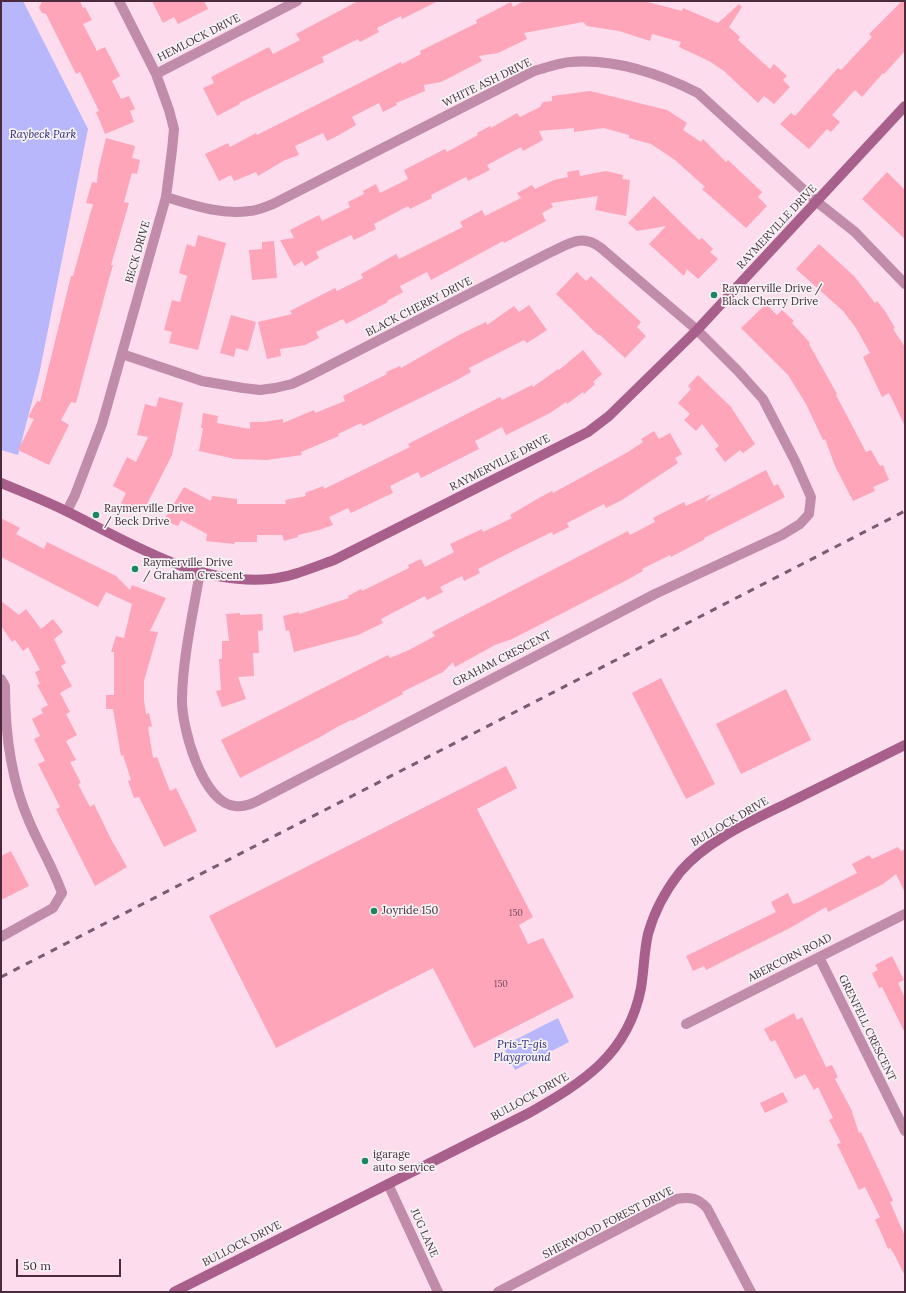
<!DOCTYPE html>
<html>
<head>
<meta charset="utf-8">
<style>
	body { margin:0 }
	#map { position:relative; width:906px; height:1293px; overflow:hidden; background:#fddced; font-family:Lora,serif }
	canvas { display:block }
	.frame { position:absolute; inset:0; border:2px solid #4a2a3d; pointer-events:none }
	.scale { position:absolute; left:16px; top:1259px; width:105px; height:18px; box-sizing:border-box; border:2px solid #4a2a3d; border-top:0; padding-left:5px; font-size:12px; line-height:14px; white-space:nowrap; color:#4a2a3d; -webkit-text-stroke:3px #f4f4f4; paint-order:stroke }
</style>
</head>
<body>
<div id="map">
<canvas width="906" height="1293"></canvas>
<div class="frame"></div>
<div class="scale">50 m</div>
</div>
<script>
const ctx = document.querySelector('canvas').getContext('2d');
ctx.lineJoin = 'round';
function fill(path, color) {
  ctx.fillStyle = color;
  ctx.fill(path, 'evenodd');
}
function stroke(path, color, width, dash) {
  ctx.strokeStyle = color;
  ctx.lineWidth = width;
  ctx.lineCap = dash ? 'butt' : 'round';
  ctx.setLineDash(dash || []);
  ctx.stroke(path);
}
function write(font, color, halo, rows, align = 'center') {
  ctx.font = font + ' Lora,serif';
  ctx.lineWidth = 3.5;
  ctx.setLineDash([]);
  ctx.textBaseline = 'middle';
  ctx.strokeStyle = halo;
  ctx.fillStyle = color;
  for (const [text, x, y, turn = 0] of rows) {
    ctx.save();
    ctx.translate(x, y);
    ctx.rotate((+turn || 0) * Math.PI / 180);
    ctx.textAlign = isNaN(turn) ? turn : align;
    if (halo) ctx.strokeText(text, 0, 0);
    ctx.fillText(text, 0, 0);
    ctx.restore();
  }
}
const green = new Path2D(`
	M1,1h22l65,128 -49,246 -21,80 -17,-5z
	M558,1018l11,24 -54,28 -12,-24z`);
const building = new Path2D(`
	M42,1h38l3,7 2,-1 7,13 -9,4 14,27 8,-4 15,29 -8,5 9,18 8,-3 6,13 -5,2 4,11 -29,12 -9,-22 3,-1 -19,-39 -4,2 -30,-60 -4,-1 -3,-5z
	M152,1h52l4,8 -30,15 -4,-7 -11,6z
	M358,1h80l-36,18 -1,-3 -24,12 2,4 -19,10 -2,-3 -36,18 2,5 -85,41 1,1 -23,12 -14,-28 11,-5 -3,-6 58,-30 4,7 27,-14 -4,-6z
	M524,1h120l38,10 1,-3 35,15 21,-19 3,3 -13,20 11,10 -2,3 32,29 4,-5 13,12 -4,4 7,7 -16,17 -10,-8 -6,7 -34,-32 -15,-10 -30,-14 2,-5 -29,-8 -2,7 -31,-10 -32,-5 -4,-4 -59,11 3,6 -29,14 -19,3 3,5 -41,21 -17,3 1,6 -29,12 1,2 -14,7 -4,-9 -27,14 4,8 -17,10 -12,6 -4,-8 -28,13 4,9 -14,5 -27,16 -2,-4 -22,9 -3,-6 -12,6 -14,-27 23,-11 2,4 26,-14 1,2 144,-73 1,2 19,-10 -1,-3 57,-28 -1,-3 35,-18 2,5z
	M902,1h3v50l-21,23 -1,-1 -21,24 -7,-7 -23,25 8,7 -9,10 -4,-3 -18,20 -29,-25 11,-11 4,3 43,-48 3,2 31,-33 -3,-3z
	M590,91l77,19 20,13 -4,7 18,12 2,-3 23,23 2,-2 34,32 -4,5 9,9 -21,22 -44,-39 3,-2 -30,-27 -24,-16 -22,-6v-3l-25,-7 -30,4v-4l-35,3 4,9 -20,11 -2,-4 -34,18 3,5 -22,11 -2,-4 -35,18 1,3 -22,11 -2,-3 -34,18 2,5 -22,11 -3,-5 -35,17 3,6 -14,8 -3,-5 -8,5 -14,-26 14,-2 -4,-8 29,-15 3,6 28,-14 -2,-5 16,-8 -1,-3 13,-7 4,9 28,-14 -4,-9 41,-21 2,3 31,-17 -1,-2 13,-7 1,2 26,-15 3,4 20,-10 3,-5 9,-1v-5z
	M106,138l29,8 -3,12 8,2 -3,14 -5,-1 -8,29 5,1 -18,62h2l-4,14 -33,124 -5,-1 -10,18 8,5 -20,40 -31,-15 16,-31 -6,-2 9,-16 3,1 31,-126h2l20,-72 -7,-1 6,-21 5,1 1,-12z
	M579,170l1,6 26,-5 17,4 -1,4 8,1 -4,36 -31,-6 3,-14 -47,7 2,4 -11,6 4,8 -42,22 -1,-2 -72,39 -4,-8 -27,14 3,6 -16,9 1,1 -42,22 -3,-5 -27,13 3,6 -14,7 -25,4 1,7 -14,3 -9,-37 34,-8 -2,-3 45,-23 2,3 26,-13 -2,-4 35,-20 3,5 64,-32 -3,-5 22,-12 3,6 36,-18 -4,-5 15,-8 3,4 19,-9 14,-3 -1,-5z
	M887,172l18,18v49l-43,-40z
	M654,196l45,44 3,-2 11,11 -3,3 8,7 -20,20 -11,-10 -3,7 -35,-32 17,-18 -29,5 -9,-8z
	M198,235l28,8 -28,107 -29,-7 3,-11 -8,-2 8,-30 8,2 7,-26 -8,-3 8,-29 8,3z
	M274,241l3,37 -25,2 -3,-30 13,-1v-7z
	M819,244l35,32 21,27 2,-2 8,10 10,17 -2,1 12,18v79l-16,-33 -7,4 -19,-40 7,-4 -14,-25 -13,-17 -47,-42z
	M577,272l9,9 5,-5 50,46 -4,5 9,9 -21,22 -25,-23h-2l-42,-41z
	M766,304l11,11 5,-5 12,11 -2,2 18,20 -1,1 28,50 -1,1 30,57 5,-2 9,16 3,-1 6,15 -16,7 2,4 -22,10 -18,-35 -10,-27 -2,1 -17,-36 -18,-29 -47,-47z
	M529,305l18,25 -20,13 -3,-3 -55,28 2,4 -14,8 -94,46 -2,-3 -23,11 1,2 -38,16 1,3 -35,5 -32,-1 -36,-8 4,-23h-2l2,-15 15,3 -1,7 33,6v-7h13l20,-3v4l31,-13 1,3 30,-12 -2,-5 44,-22 -1,-2 14,-6 1,2 58,-33 27,-13 1,3 27,-19 5,6z
	M231,315l25,7 -8,29 -12,-3 -2,9 -14,-4z
	M583,350l19,24 -9,8 2,2 -11,10 -1,-2 -16,12 -1,-2 -16,11 -44,22 -4,-8 -27,14 4,8 -58,29 -3,-6 -28,14 3,7 -13,6 -29,14 -3,-5 -19,9 4,8 -14,5 -21,5v2l-14,4 -2,-6h-25v7h-22l-1,2 -28,-3 1,-7 -26,-14 -3,6 -14,-6 20,-33 27,14 1,-5 25,3v5h49l-1,-4 21,-4 -1,-3 18,-7 1,3 86,-42 -2,-3 92,-47 2,3 30,-15 1,2 25,-18 1,1z
	M698,375l33,32 24,37 -12,9 -3,-3 -15,12 -10,-13 4,-3 -17,-22 -6,7 -12,-11 6,-6 -12,-11 13,-14 -3,-3z
	M159,397l24,6 -11,52 -27,53 -3,-2 -3,6 -18,-9 5,-10 -13,-7 14,-29 9,5 12,-25 -11,-2 8,-31 11,3z
	M654,431l5,8 11,-6 12,21 -7,4 3,5 -56,37 -16,8 -2,-4 -37,19 2,4 -16,8 -1,-3 -37,18 -37,19 2,4 -16,8 -2,-5 -22,11 3,5 -16,8 -2,-4 -44,23 2,4 -25,12 -64,17 -5,-22 -3,1 -3,-15 16,-4v2l50,-16 -1,-2 13,-7 1,2 47,-23 -1,-3 13,-6 4,8 29,-15 -4,-8 32,-15 1,3 29,-14 -2,-3 29,-17 13,-7 1,2 75,-41 15,-10 -2,-3z
	M766,470l8,16 4,-2 7,13 -81,41 1,1 -34,18 -1,-2 -28,14 1,2 -18,10 -113,58 -17,6 -40,22 -2,-5 -10,10 -41,20 1,2 -51,27 -1,-1 -14,7 -15,9 -82,42 -19,-38 165,-84 2,-1 2,3 19,-8 26,-14 -3,-4 196,-101 2,4 25,-13 -2,-4 31,-16 2,4 25,-12 -6,8z
	M1,518l19,10 -4,6 28,15 3,-7 16,8 53,26 14,14 2,-5 34,13 -16,33 8,1 -14,49v19l2,14 3,-1 3,13 -4,1 5,31 4,-1 13,34 6,-3 21,43 -33,16 -25,-50 -5,1 -6,-17 3,-1 -8,-25 -2,1 -8,-47h-7v-14h8v-43h-3l5,-16 8,2 8,-34 -26,-12 -8,15 -97,-50z
	M1,601l18,14 7,-6 15,20 12,-10 10,13 -9,7 12,24 -5,3 11,20 -12,7 10,19 -4,2 11,21 -11,6 10,19 -6,2 11,21 -3,1 12,23 4,-3 17,35 16,28 -32,19 -39,-77 4,-2 -22,-43 7,-3 -11,-22 6,-3 -8,-17 11,-6 -2,-4 7,-4 -11,-20 3,-1 -5,-12 5,-2 -12,-23 -5,4 -8,-11 -3,2 -11,-16z
	M240,613v2l22,-1 1,16 -5,1 1,22h-6l1,23 -16,1 8,22 -24,8 -6,-16 5,-1 -2,-31h3v-18h7l-3,-27z
	M661,678l54,106 -29,15 -54,-106z
	M786,689l25,51 -70,34 -25,-50z
	M506,766l11,22 -40,21 56,108 -14,8 9,19 15,-6 31,59 -100,51 -41,-80 -157,80 -67,-132z
	M898,847l3,4 4,-2v44l-9,-19 -13,10 -55,28 -2,-5 -36,21 -84,42 -2,-4 -11,5 -7,-15 90,-44 -5,-10 17,-9 5,11 7,-2 57,-29 -5,-9 17,-9 3,4z
	M11,851l18,35 -28,14v-44z
	M892,956l12,24 -6,3 7,15v35l-23,-46 -3,1 -7,-15 6,-3 -3,-5z
	M794,1013l3,7 5,-3 24,50 6,-2 6,12 -3,2 16,30 8,24 2,-1 29,62 3,7 -3,1 15,34v40l-11,-22 -4,-6 -2,1 -8,-19 -5,-10 5,-3 -15,-30 -6,3 -22,-46 4,-1 -12,-23 4,-2 -15,-31 -4,3 -9,-16 -10,5 -20,-39 -4,2 -7,-13z
	M783,1092l5,10 -23,11 -5,-10z`);
const street = new Path2D(`
	M156,74l141,-73
	M166,197c27,8 54,18 83,14 8,0 16,-4 24,-7l261,-133c12,-3 24,-8 36,-9 43,-4 91,12 128,31l119,109 38,30 50,52
	M122,354l80,27 41,7 17,2 15,-2 17,-4 17,-8 240,-123c20,-9 32,-20 52,-5l96,82 41,41 25,28 32,62 16,36 -2,17 -9,10 -18,11 -127,59 -386,201c-10,5 -22,13 -34,11 -33,-3 -54,-80 -53,-108 1,-42 11,-85 18,-126
	M67,511l8,-16 27,-71 64,-227 6,-47 2,-21 -5,-19 -13,-36 -37,-73
	M1,679l4,7c0,46 5,92 24,135 10,24 24,46 33,72l-9,15 -52,29
	M819,957l86,174
	M686,1024l219,-110
	M388,1184l50,108
	M498,1292l178,-93c14,-2 21,-2 31,9l44,84`);
const secondary = new Path2D(`
	M1,483c22,9 45,18 67,29 63,31 129,74 202,67 22,-2 44,-12 64,-19l254,-128 21,-16 88,-86 208,-224
	M174,1292l355,-179c54,-31 99,-58 112,-125 3,-18 3,-37 7,-54 6,-22 18,-44 32,-62 28,-33 76,-53 114,-72 37,-18 74,-37 111,-55`);
const rail = new Path2D(`
	M1,977l904,-466`);
const markers = [
	[714,295,4,"#1a8561"],
	[96,515,4,"#1a8561"],
	[135,569,4,"#1a8561"],
	[374,911,4,"#1a8561"],
	[365,1161,4,"#1a8561"]
];
const numberNames = [
	["150",516,913],
	["150",501,984]
];
const streetNames = [
	["HEMLOCK DRIVE",199,38,-27],
	["WHITE ASH DRIVE",487,83,-26],
	["RAYMERVILLE DRIVE",777,227,-47],
	["BECK DRIVE",138,252,-74],
	["BLACK CHERRY DRIVE",419,307,-27],
	["RAYMERVILLE DRIVE",500,463,-27],
	["GRAHAM CRESCENT",502,659,-27],
	["BULLOCK DRIVE",730,822,-30],
	["ABERCORN ROAD",790,958,-27],
	["GRENFELL CRESCENT",867,1028,64],
	["BULLOCK DRIVE",530,1097,-29],
	["SHERWOOD FOREST DRIVE",608,1223,-27],
	["JUG LANE",424,1233,66],
	["BULLOCK DRIVE",242,1244,-27]
];
const parkNames = [
	["Raybeck Park",43,135],
	["Pris-T-gis",522,1045],
	["Playground",522,1058]
];
const poiNames = [
	["Raymerville Drive /",722,289],
	["Black Cherry Drive",722,302],
	["Raymerville Drive",104,509],
	["/ Beck Drive",104,522],
	["Raymerville Drive",143,563],
	["/ Graham Crescent",143,576],
	["Joyride 150",382,911],
	["igarage",373,1155],
	["auto service",373,1168]
];
fill(green, '#b8b7fb');
fill(building, '#fea5b9');
stroke(street, '#c08ca9', 10);
stroke(secondary, '#a95f8b', 10);
stroke(rail, '#7b5b6d', 3, [7, 7]);
for (const [x, y, r, color] of markers) {
  const dot = new Path2D();
  dot.arc(x, y, r, 0, 2 * Math.PI);
  ctx.fillStyle = color;
  ctx.fill(dot);
  stroke(dot, '#f4f4f4', 1.5);
}
write('9px', '#77495c', null, numberNames);
write('11px', '#4a2a3d', '#f4f4f4', streetNames);
write('italic 11px', '#322275', '#f4f4f4', parkNames);
write('11px', '#4a2a3d', '#f4f4f4', poiNames, 'left');
</script>
</body>
</html>
